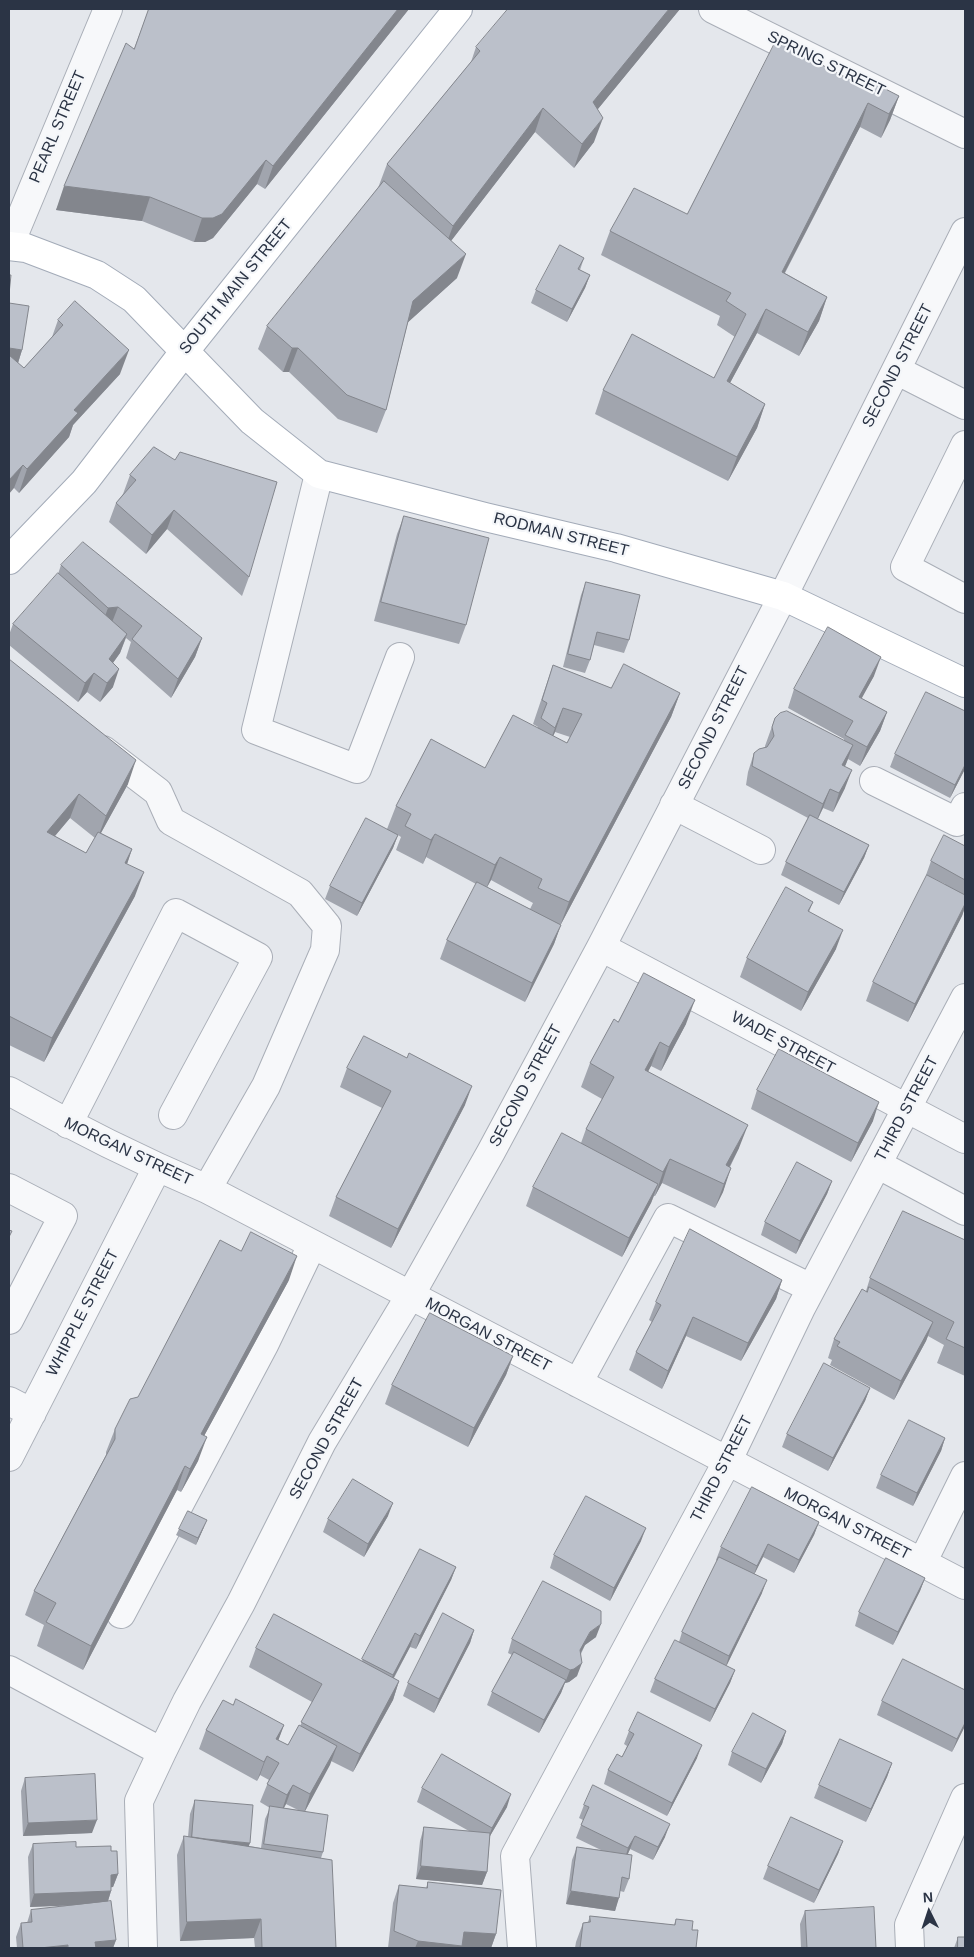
<!DOCTYPE html>
<html>
<head>
<meta charset="utf-8">
<style>
	body { margin:0 }
	#map { position:relative; width:974px; height:1957px; overflow:hidden; background:#e4e7ec; font-family:Arial,sans-serif }
	canvas { display:block }
	.frame { position:absolute; inset:0; border:10px solid #2b3445; pointer-events:none }
	.north { position:absolute; left:904px; top:1887px; width:50px; height:50px; -webkit-text-stroke:4px #f4f6f9; paint-order:stroke; rotate:356deg; font-size:14px; font-weight:700; line-height:20px; text-align:center; color:#2b3445 }
	.north::after { content:''; display:block; margin:auto; width:18px; height:22px; background:#2b3445; clip-path:polygon(50% 0,100% 100%,50% 72%,0 100%) }
</style>
</head>
<body>
<div id="map">
<canvas width="974" height="1957"></canvas>
<div class="frame"></div>
<div class="north">N</div>
</div>
<script>
const ctx = document.querySelector('canvas').getContext('2d');
ctx.lineJoin = 'round';
function stroke(path, color, width, dash) {
  ctx.strokeStyle = color;
  ctx.lineWidth = width;
  ctx.lineCap = dash ? 'butt' : 'round';
  ctx.setLineDash(dash || []);
  ctx.stroke(path);
}
function fill(path, color) {
  ctx.fillStyle = color;
  ctx.fill(path, 'evenodd');
}
function write(font, color, halo, rows, align = 'center') {
  ctx.font = font + ' Arial,sans-serif';
  ctx.lineWidth = 4.5;
  ctx.setLineDash([]);
  ctx.textBaseline = 'middle';
  ctx.strokeStyle = halo;
  ctx.fillStyle = color;
  for (const [text, x, y, turn = 0] of rows) {
    ctx.save();
    ctx.translate(x, y);
    ctx.rotate((+turn || 0) * Math.PI / 180);
    ctx.textAlign = isNaN(turn) ? turn : align;
    if (halo) ctx.strokeText(text, 0, 0);
    ctx.fillText(text, 0, 0);
    ctx.restore();
  }
}
const minor = new Path2D(`
	M713,9l252,125
	M9,246l99,-237
	M896,370l69,35
	M965,445l-60,122 60,32
	M319,474l-63,256 101,39 43,-112
	M103,750l55,42 13,29 129,72 27,33 -2,24 -59,136 -59,103
	M874,781l83,41 8,-15
	M674,805l87,45
	M601,947l364,192
	M9,1091c64,36 130,69 198,98l758,396
	M68,1124l108,-211 82,44 -85,158
	M877,1164l88,47
	M9,1188l54,28 -54,104
	M578,1383l90,-165 143,70
	M9,1401l23,12
	M9,1457l148,-289
	M922,1563l43,-87
	M121,1614l143,-269 48,-100
	M9,1670l153,82
	M143,1948l-4,-147 23,-49 25,-51 54,-98 81,-161 89,-148 80,-142 110,-205 182,-351 182,-364
	M522,1948l-7,-92 212,-394 74,-154 164,-310
	M910,1948l-1,-23 56,-127`);
const major = new Path2D(`
	M9,246l17,2 71,27 37,24 118,122 67,53 166,43 131,31 167,48 182,87
	M9,560l75,-78 100,-130 274,-343`);
const wall = new Path2D(`
	M149,9h260l-144,180 -8,-5 -44,54 -8,4h-11l-52,-21 -86,-11 78,-161z
	M680,9l-83,101 -3,32 -20,26 -39,-36 -84,109 6,37 -49,44 -22,88 -9,23 -39,-14 -49,-47h-6l-25,-23 9,-23 111,-138 9,-24 84,-102 5,-15z
	M868,89l31,7 -9,24 -9,18 -21,-11 -75,146 42,24 -8,24 -20,35 -42,-23 -27,50 35,21 -8,24 -29,53 -133,-67 8,-24 111,-12 21,-41 -18,-12 3,-9 -119,-61 9,-24 77,-17z
	M584,258l-4,12 10,5 -5,13 -18,34 -36,-19 5,-13z
	M9,303l13,47 -4,13 6,5 28,-31 6,-17 62,54 -47,51 -4,12 -50,56 -5,-5z
	M154,447l95,130 -7,19 -75,-67 -21,25 -37,-32 7,-19 7,-9 7,-19z
	M404,516l62,109 -7,19 -85,-23 23,-87z
	M61,565l141,73 -7,19 -24,41 -45,-40 5,-16 -5,-4 -6,15 -7,10v24l-13,15 -13,-10 -9,10 -69,-57v-10l4,-11 45,-50z
	M586,582l43,58 -5,13 -30,-8 -4,15 -5,13 -22,-6 18,-72z
	M9,659l119,125 -27,49 31,16 -5,15 8,32 -91,166 -35,-17zM70,818l25,20 -9,15 -31,-17z
	M553,665l58,23 69,5 -9,24 -110,207 -7,20 -29,58 -85,-43 7,-19 29,-56 -50,-27 -3,7 -27,-14 5,-13 -3,-2 -5,13 -36,68 -32,-17 5,-13 57,-57 9,-23 89,-38 53,-40v-1l-5,-3zM555,732l15,5 -3,6 -14,-7zM491,880l42,23 -3,6 -43,-22z
	M874,676l-13,22 26,14 -7,19 -20,35 -12,-7 -3,7v22l-12,24 -10,-4 -5,11 51,26 -5,13 -25,47 -58,-30 5,-13 22,-44 -62,-33 2,-13 6,-19 11,-6v-1l10,-28 69,23v-2l-56,-31 6,-19z
	M895,754l70,15 -15,29 -60,-31z
	M965,846v61l-3,9 -54,106 -42,-21 7,-19 72,-98 -19,-9 5,-14z
	M813,902l-4,10 27,37 -35,62 -61,-34 7,-19z
	M618,1022l68,2 -25,47 -10,-5 -3,5 91,77 -9,19 -7,25 -8,16 -53,-25 -7,13h-1l-3,7 -29,54 -96,-51 7,-19 48,-44 5,-14 16,-30 -21,-12 9,-24z
	M347,1068l118,37 -74,143 -62,-32 7,-19 46,-89 -42,-21z
	M757,1090l116,31 -22,41 -100,-53z
	M832,1181l-5,13 -31,60 -35,-19 4,-13z
	M965,1240v136l-28,-13 7,-18 -16,-9 -2,5 -32,59 -64,-35 2,-5 -4,-2 6,-19 32,-48 4,-13z
	M289,1280l-85,156 -6,25 -17,31 -4,-2 -94,180 -46,-24 7,-21 -19,-10 9,-24 72,-136v-3l9,-23 23,-32z
	M782,1280l-6,19 -35,62 -55,-25 -24,53 -33,-19 7,-18 16,-30 -3,-2 7,-18z
	M513,1356l-7,19 -38,72 -83,-43 7,-19z
	M870,1388l-5,13 -37,70 -46,-24 5,-13z
	M945,1438l-4,13 -28,55 -37,-18 5,-13z
	M388,1516l-24,41 -41,-25 5,-13z
	M819,1522l-5,13 -20,38 -31,-16 -9,17 8,19 -36,73 9,4 -5,13 -20,39 -60,-30 5,-13 24,-37 3,-10 35,-71 -1,-1 5,-13z
	M204,1527l-8,18 -20,-10 3,-6z
	M641,1541l-31,60 -60,-33 4,-13z
	M420,1549l36,18 -5,13 -35,69 -6,-2 -16,31 5,3 -6,19 -40,72 -22,-11 -26,50 18,41 -2,6 15,90h-81l-1,-10 -74,3 -3,-86 7,-19 4,1 2,-23 5,-14 54,46 12,2 4,-29 5,-11 -10,-6 9,-22 -9,-5 -3,6 -58,-32 7,-19 27,-25 51,20 -6,15 10,5 12,-19 12,-24 -63,-35 7,-19 106,13zM286,1804l12,6 -14,-2z
	M925,1578l-5,13 -27,54 -38,-19 4,-14z
	M474,1630l-4,13 -36,70 -31,-17 5,-13z
	M596,1637l-11,8 -4,9 -4,22 -8,6 -4,1 -4,10 -22,40 -52,-28 5,-13 20,-37 -4,-2 4,-14z
	M882,1701l83,25 -13,26 -75,-37z
	M629,1731l68,27 -30,58 -63,-32 4,-14 14,-13 5,-11 -3,-2z
	M786,1731l-4,13 -21,39 -33,-18 4,-13z
	M892,1763l-5,14 -21,45 -52,-24 5,-13z
	M25,1778l67,55 -69,3 -2,-45z
	M422,1788l85,19 -17,29 -3,36 -5,13 -66,-6 4,-38 4,-14 45,4 -52,-29z
	M584,1805l81,32 -12,23 -23,-11 -2,5 1,25 -5,13 -4,-1 -5,20 -49,-7 6,-44 5,-13 24,3 -25,-12 7,-18 -4,-2z
	M843,1841l-5,13 -24,49 -51,-24 5,-13z
	M33,1844l78,7 7,23 -5,13h-2v4l-3,10 8,39 -3,8h-96l-1,-11 5,-14h6l4,-13 40,-5 -41,2 -2,-50z
	M428,1882l68,52 -5,14h-103l5,-45 6,-18 27,3z
	M805,1911l71,37h-75l-1,-24z
	M590,1916l84,9 2,-6 16,11 4,18h-121l1,-6 7,-19 5,-1z
	M958,1937l7,11h-11z`);
const shadedWall = new Path2D(`
	M398,9h11l-144,180 8,-23z
	M669,9h11l-96,117 9,-24z
	M899,96l-9,24 -9,18 8,-24z
	M868,103l-8,24 -87,168 9,-23z
	M543,108l-8,24 -91,118 9,-24z
	M603,118l-9,24 -20,26 8,-24z
	M266,160l-9,24 -44,54 -8,4h-11l8,-24z
	M64,186l86,11 -8,24 -86,-11z
	M466,254l-9,24 -52,47 8,-24z
	M590,275l-5,13 -18,34 5,-13z
	M827,297l-8,24 -20,35 9,-24z
	M766,309l-9,24 -39,72 9,-24z
	M9,348l13,2 -4,13 -9,-1z
	M292,348h6l-9,24h-6z
	M129,350l-9,24 -47,51 -4,12 -50,56 8,-24 47,-59z
	M765,404l-8,24 -29,53 9,-24z
	M23,465l-9,23 -5,6v-14z
	M174,510l-7,19 -21,25 6,-19z
	M118,607l-7,18 -10,2 7,-19z
	M127,634l-7,19 -18,25 7,-19z
	M202,638l-7,19 -24,41 7,-19z
	M881,657l-7,19 -22,40 7,-19z
	M119,669l-6,18 -13,15 7,-19z
	M94,673l-7,19 -9,10 7,-19z
	M680,693l-9,24 -111,209 9,-24z
	M563,708l-8,24 -9,20 9,-24z
	M887,712l-7,19 -20,35 7,-19z
	M853,745l-7,19 -10,20 6,-19z
	M136,760l-8,24 -31,56 9,-24z
	M965,765v4l-15,29 5,-13z
	M852,770l-7,18 -12,24 6,-19z
	M830,789l-7,19 -7,14 7,-18z
	M79,794l-9,24 -32,38 9,-24z
	M435,834l-9,23 -3,7 8,-24z
	M398,835l-5,13 -36,68 5,-13z
	M869,845l-5,13 -25,47 5,-13z
	M132,849l-8,24 1,-10z
	M500,857l-9,23 -5,9 9,-24z
	M144,872l-9,24 -91,166 8,-24z
	M965,904v3l-3,9 -54,106 7,-18z
	M561,925l-7,19 -29,58 7,-19z
	M843,930l-7,19 -35,62 7,-19z
	M695,1000l-9,24 -25,47 8,-24z
	M660,1042l-9,24 -14,27 8,-23z
	M472,1086l-7,19 -74,143 7,-19z
	M879,1102l-6,19 -22,41 7,-19z
	M748,1125l-9,23 -18,35 5,-18z
	M670,1159l-8,24 -7,13 8,-24z
	M731,1168l-8,24 -8,16 9,-24z
	M832,1181l-5,13 -31,60 4,-13z
	M658,1184l-7,19 -29,54 7,-19z
	M297,1256l-8,24 -97,178 9,-24z
	M782,1280l-6,19 -35,62 7,-18z
	M693,1317l-7,19 -24,53 6,-18z
	M933,1322l-7,19 -32,59 7,-19z
	M513,1356l-7,19 -38,72 6,-19z
	M870,1388l-5,13 -37,70 5,-13z
	M207,1437l-9,24 -17,31 9,-23z
	M945,1438l-4,13 -28,55 4,-13z
	M185,1466l-8,24 -94,180 8,-24z
	M393,1503l-5,13 -24,41 4,-13z
	M207,1520l-3,7 -8,18 2,-7z
	M819,1522l-5,13 -20,38 5,-13z
	M646,1528l-5,13 -31,60 4,-13z
	M768,1544l-5,13 -11,22 5,-13z
	M456,1567l-5,13 -35,69 4,-13z
	M925,1578l-5,13 -27,54 5,-13z
	M767,1580l-5,13 -37,76 4,-13z
	M601,1624l-5,13 -11,8 -10,18 5,-13 10,-18z
	M474,1630l-4,13 -36,70 5,-14z
	M415,1633l-5,14 -22,41 5,-13z
	M582,1663l-5,13 -8,6 -4,1 5,-13z
	M735,1670l-5,13 -20,39 5,-13z
	M566,1680l-5,13 -22,40 5,-13z
	M399,1681l-6,19 -40,72 7,-18z
	M965,1723v3l-13,26 5,-13z
	M284,1725l-7,19 -7,14 6,-19z
	M786,1731l-4,13 -21,39 5,-14z
	M702,1745l-5,13 -30,58 5,-13z
	M337,1746l-7,19 -26,48 6,-19z
	M267,1756l-7,19 -3,6 7,-19z
	M892,1763l-5,14 -21,45 5,-13z
	M293,1785l-7,19 -5,9 6,-18z
	M511,1794l-4,13 -20,34 5,-13z
	M97,1820l-5,13 -69,3 5,-13z
	M670,1824l-5,13 -12,23 5,-13z
	M635,1836l-5,13 -6,13 4,-14z
	M192,1838l58,5 -5,13z
	M843,1841l-5,13 -24,49 5,-13z
	M421,1866l66,6 -5,13 -66,-6z
	M118,1874l-5,13 -7,1 5,-13z
	M111,1891l-4,13 -77,3 4,-13z
	M571,1891l48,7 -4,13 -49,-7z
	M261,1919l-7,19 -74,3 7,-19z
	M464,1932l32,2 -5,14h-76l3,-7z
	M116,1940l-3,8h-20l2,-6z
	M68,1945l-1,3h-27z`);
const building = new Path2D(`
	M149,9h249l-125,157 -7,-6 -44,54 -9,4h-11l-52,-21 -86,-11 62,-143 8,6z
	M508,9h161l-76,93 10,16 -21,26 -39,-36 -90,118 -66,-62 93,-113 -4,-4z
	M776,41l92,48 4,-7 27,14 -10,18 -21,-11 -86,169 45,25 -19,35 -42,-23 -39,72 38,23 -28,53 -134,-67 29,-56 82,44 32,-64 -20,-13 5,-8 -121,-62 24,-43 53,26z
	M384,181l82,73 -53,47 -27,109 -39,-15 -49,-47h-6l-25,-22z
	M560,245l24,13 -6,11 12,6 -18,34 -36,-19z
	M9,275h2l-2,19z
	M75,301l54,49 -55,60 4,3 -51,56 -4,-4 -14,15v-125l15,13 39,-43 -5,-5z
	M9,303l20,3 -7,44 -13,-2z
	M154,447l21,13 5,-8 97,30 -28,95 -75,-67 -22,25 -36,-32 20,-23 -6,-5z
	M404,516l85,22 -23,87 -85,-23z
	M83,542l119,96 -24,41 -46,-40 10,-13 -24,-19 -10,1 -47,-43z
	M58,573l69,61 -18,25 10,10 -12,14 -13,-10 -9,10 -72,-59z
	M586,582l54,13 -11,45 -32,-8 -7,28 -22,-6z
	M828,627l53,30 -22,40 28,15 -20,35 -22,-12 8,-14 -59,-32z
	M9,659l127,101 -30,56 -27,-22 -32,38 39,21 12,-21 34,17 -7,14 19,9 -92,166 -43,-22z
	M624,664l56,29 -111,209 -31,-14 4,-9 -42,-22 -5,8 -60,-31 -4,6 -26,-14 6,-12 -15,-8 35,-67 54,29 28,-53 54,28 15,-29 -19,-6 -8,20 -14,-10 6,-15 -5,-3 11,-35 58,23z
	M926,692l39,19v54l-10,20 -60,-31z
	M787,711l66,34 -11,20 10,5 -13,23 -9,-4 -7,15 -71,-38 2,-13 5,-4 8,-2 7,-11 -2,-9 3,-9 5,-5z
	M810,815l59,30 -25,47 -58,-30z
	M366,818l32,17 -36,68 -32,-17z
	M944,835l21,11v34l-34,-19z
	M927,875l38,20v9l-50,100 -42,-22z
	M477,882l84,43 -29,58 -85,-43z
	M786,887l27,15 -5,9 35,19 -35,62 -61,-34z
	M644,973l51,27 -26,47 -9,-5 -15,28 103,55 -22,40 5,3 -7,16 -54,-25 -7,13 -77,-43 28,-52 -24,-14 24,-44 4,3z
	M364,1036l43,22 2,-5 63,33 -74,143 -62,-32 55,-106 -44,-23z
	M779,1049l100,53 -21,41 -101,-53z
	M562,1133l96,51 -29,54 -96,-51z
	M797,1162l35,19 -32,60 -35,-19z
	M903,1211l62,29v108l-19,-9 8,-17 -84,-44z
	M690,1229l92,51 -34,63 -55,-26 -25,54 -32,-19 25,-47 -5,-3z
	M9,1230l3,1 -3,6z
	M251,1232l46,24 -96,178 6,3 -17,32 -5,-3 -94,180 -45,-24 10,-19 -22,-12 81,-152v-10l15,-30 8,-2 82,-157 21,11z
	M869,1287l64,35 -32,59 -64,-35 3,-4 -6,-3 28,-50 5,3z
	M430,1313l83,43 -39,72 -82,-43z
	M824,1363l46,25 -37,70 -46,-24z
	M909,1420l36,18 -28,55 -36,-18z
	M353,1479l40,24 -25,41 -40,-25z
	M752,1487l67,35 -20,38 -31,-16 -11,22 -36,-19z
	M586,1496l60,32 -32,60 -60,-33z
	M188,1511l19,9 -9,18 -19,-9z
	M420,1549l36,18 -36,69 -5,-3 -22,42 -31,-16z
	M719,1557l48,23 -38,76 -47,-24z
	M886,1558l39,20 -27,54 -39,-20z
	M543,1581l58,30v13l-11,8 -10,18 2,13 -8,6 -4,1 -58,-31z
	M443,1613l31,17 -35,69 -31,-16z
	M274,1614l125,67 -39,73 -59,-32 21,-38 -66,-36z
	M675,1640l60,30 -20,39 -60,-30z
	M514,1652l52,28 -22,40 -52,-28z
	M903,1659l62,31v33l-8,16 -75,-38z
	M236,1699l48,26 -8,14 12,6 11,-20 38,21 -27,48 -17,-9 -6,10 -20,-11 12,-21 -12,-7 -3,6 -58,-32 17,-30 10,5z
	M638,1712l64,33 -30,58 -64,-33 9,-16 5,3 12,-23 -5,-3z
	M753,1713l33,18 -20,38 -34,-17z
	M840,1739l52,24 -21,46 -52,-24z
	M442,1754l69,40 -19,34 -70,-40z
	M95,1774l2,46 -69,3 -3,-45z
	M593,1785l77,39 -12,23 -23,-11 -7,12 -47,-23 8,-18 -5,-2z
	M195,1800l58,5 -3,38 -44,-4 -14,-2z
	M270,1806l58,9 -5,37 -59,-8z
	M791,1817l52,24 -24,49 -51,-24z
	M424,1827l66,6 -3,39 -66,-6z
	M184,1836l148,24 4,88h-74l-1,-29 -74,3z
	M76,1842v5l35,-1v5h6l1,23 -7,1v16l-77,3 -1,-50z
	M577,1847l55,8 -3,24 -7,-2 -3,21 -48,-7z
	M428,1882l73,8 -5,44 -32,-2 -2,14 -44,-5 -24,-10 5,-46 28,3z
	M111,1901l5,39 -21,2 1,6h-28v-3l-28,3h-17l-2,-25 11,-1 -1,-12z
	M874,1907l2,41h-69l-2,-37z
	M590,1916l85,9 1,-6 17,2 -1,9h6l-2,18h-116l3,-25 7,-1z
	M958,1937h7v11h-7z`);
const streetNames = [
	["SPRING STREET",826,64,26],
	["PEARL STREET",58,127,-67],
	["SOUTH MAIN STREET",236,287,-51],
	["SECOND STREET",898,366,-63],
	["RODMAN STREET",561,535,14],
	["SECOND STREET",714,728,-63],
	["WADE STREET",783,1043,28],
	["SECOND STREET",526,1086,-62],
	["THIRD STREET",907,1109,-62],
	["MORGAN STREET",128,1152,25],
	["WHIPPLE STREET",83,1313,-63],
	["MORGAN STREET",488,1335,28],
	["SECOND STREET",327,1439,-61],
	["THIRD STREET",722,1469,-63],
	["MORGAN STREET",847,1524,27]
];
stroke(minor, '#a9aeb7', 30);
stroke(major, '#a3abb8', 30);
stroke(minor, '#f7f8fa', 28);
stroke(major, '#fff', 28);
fill(wall, '#a1a5ae');
fill(shadedWall, '#83868d');
fill(building, '#bbc0ca');
stroke(building, '#83868d', 1);
write('16px', '#2b3445', '#f4f6f9', streetNames);
</script>
</body>
</html>
